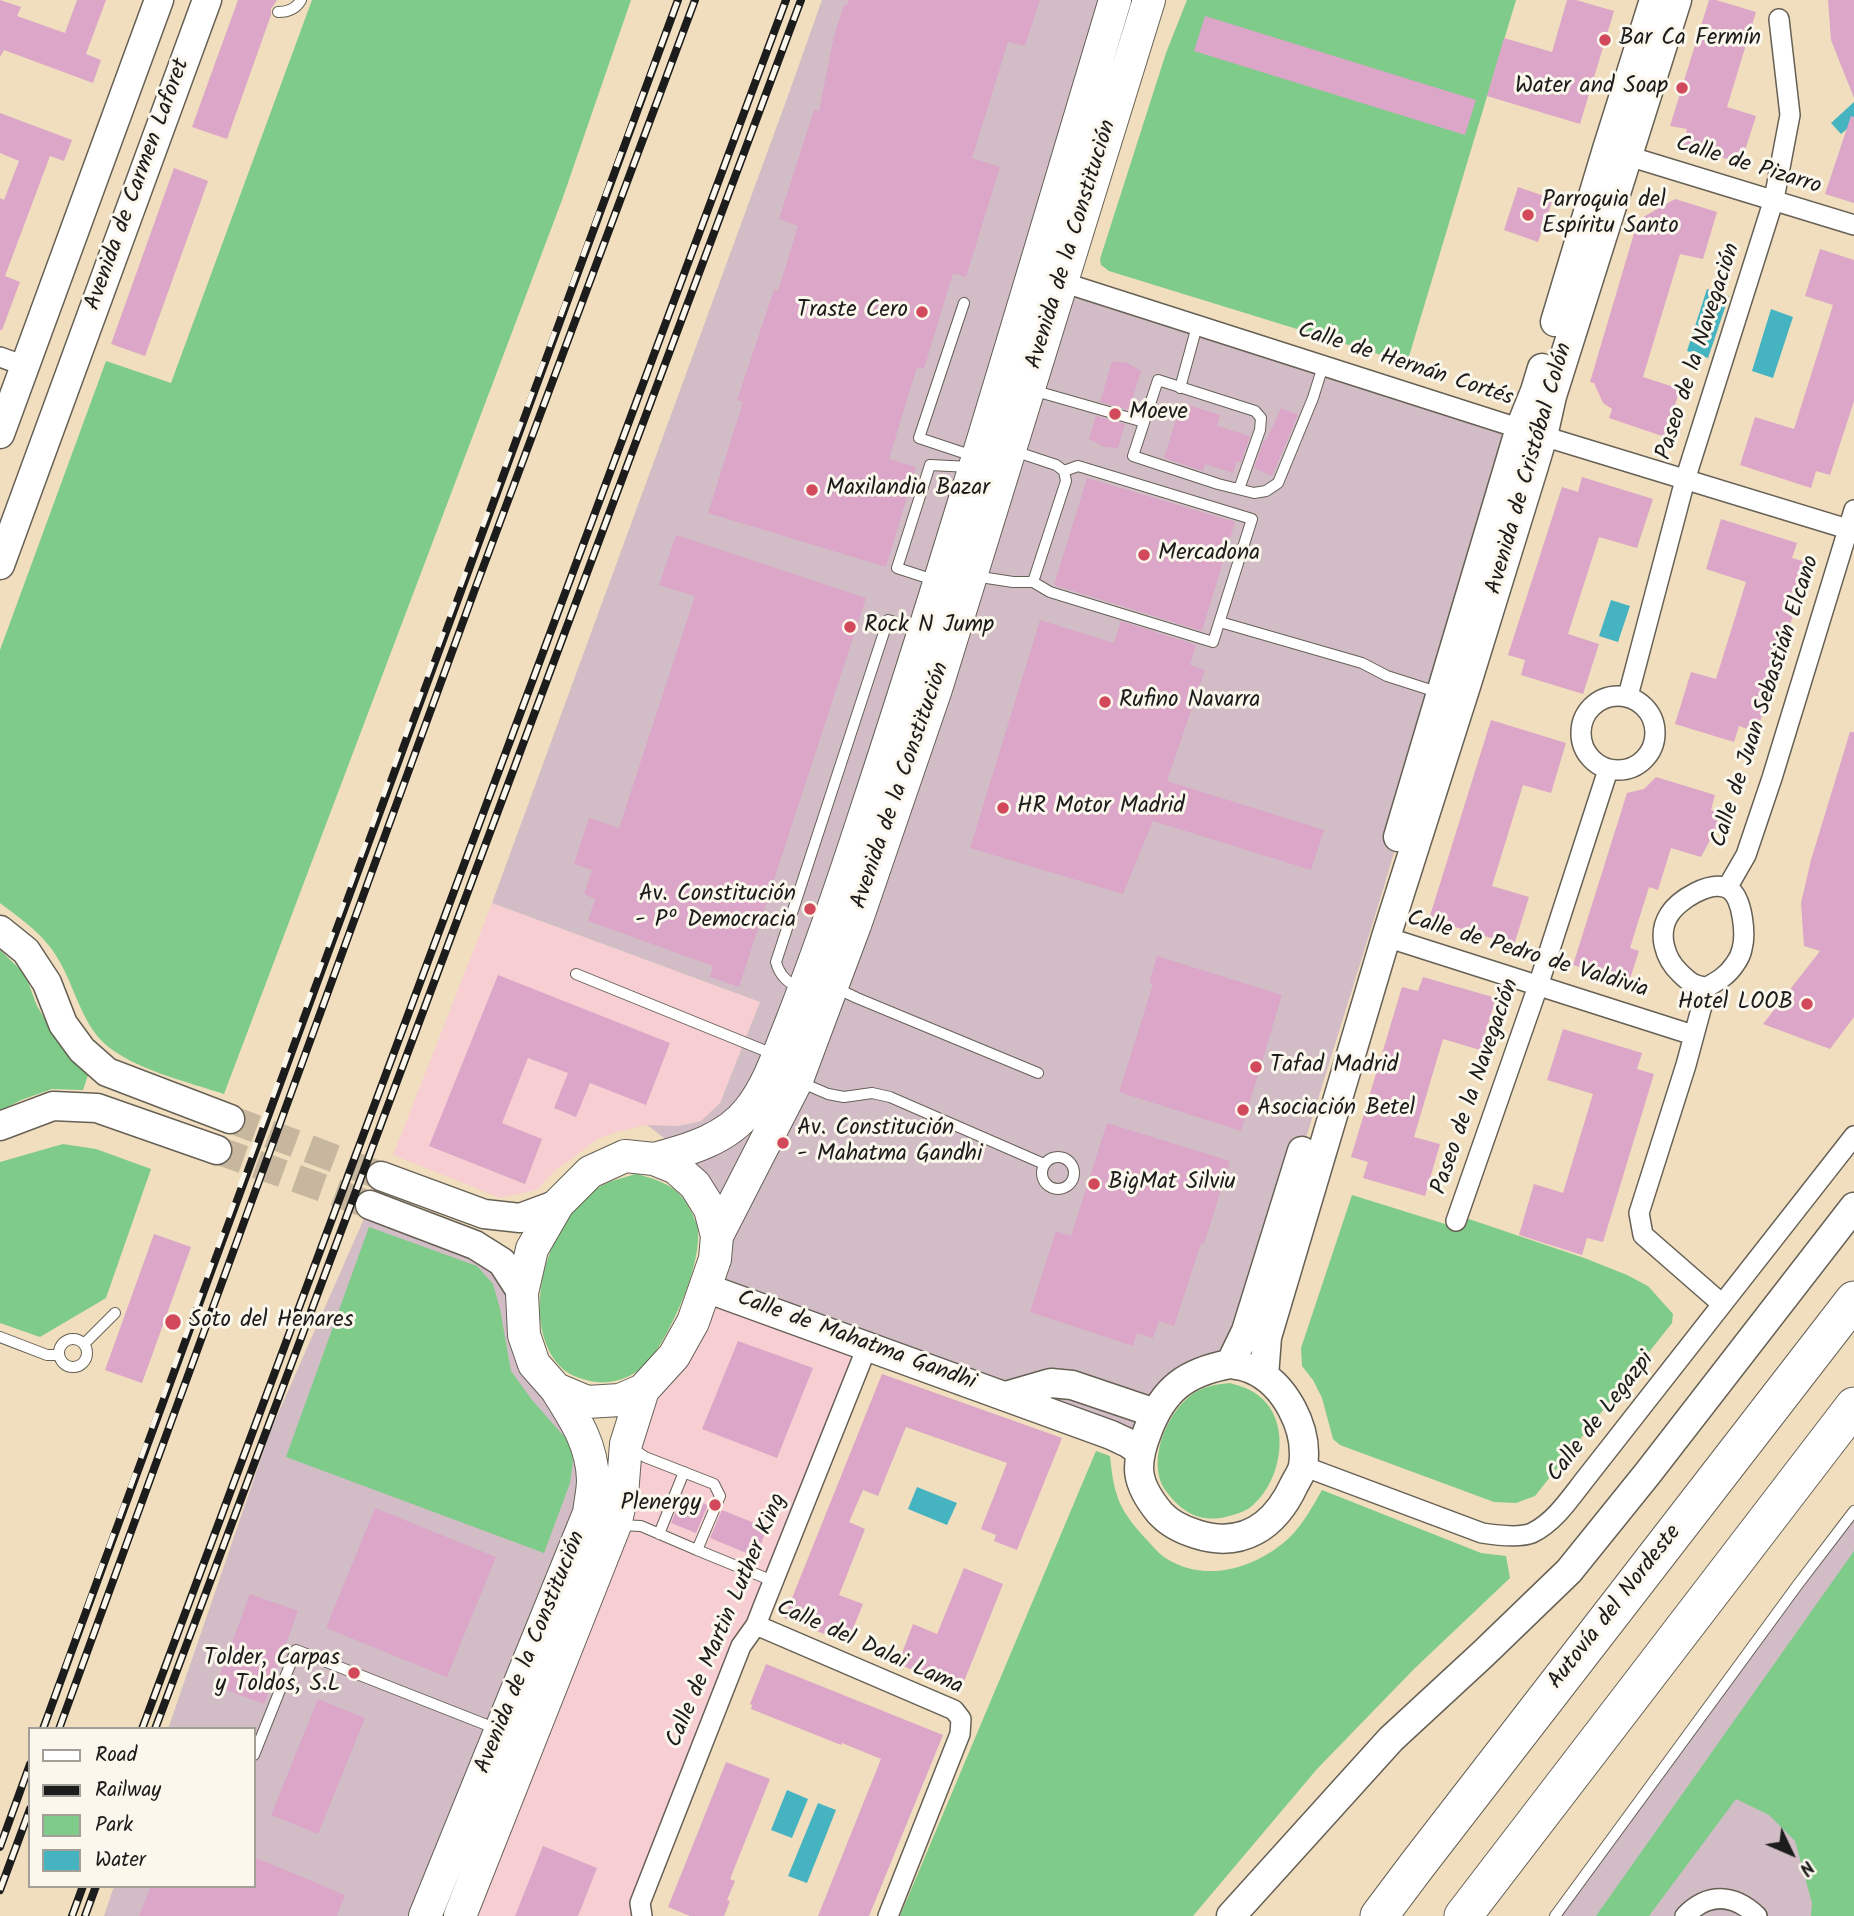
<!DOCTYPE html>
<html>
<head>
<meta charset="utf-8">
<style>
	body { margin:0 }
	#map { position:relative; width:1854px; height:1916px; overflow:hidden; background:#f0debe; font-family:Kalam,sans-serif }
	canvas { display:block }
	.legend { position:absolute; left:28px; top:1727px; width:228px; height:161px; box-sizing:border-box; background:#fbf7ec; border:2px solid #a29f99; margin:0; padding:9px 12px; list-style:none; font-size:21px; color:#1c1c1c }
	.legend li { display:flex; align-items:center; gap:14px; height:35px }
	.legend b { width:35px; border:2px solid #a29f99 }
	.north { position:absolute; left:1756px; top:1818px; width:70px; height:70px; -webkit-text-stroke:5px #fbf7ec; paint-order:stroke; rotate:134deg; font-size:19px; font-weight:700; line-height:28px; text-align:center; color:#1c1c1c }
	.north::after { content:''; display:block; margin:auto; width:24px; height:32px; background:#1c1c1c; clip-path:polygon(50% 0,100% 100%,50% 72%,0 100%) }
</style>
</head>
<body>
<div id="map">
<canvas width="1854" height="1916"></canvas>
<ul class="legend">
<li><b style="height:9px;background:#fff"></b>Road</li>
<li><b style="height:9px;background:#1c1c1c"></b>Railway</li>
<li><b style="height:19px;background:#7fcb89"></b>Park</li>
<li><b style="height:19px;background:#46b3c1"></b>Water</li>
</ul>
<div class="north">N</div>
</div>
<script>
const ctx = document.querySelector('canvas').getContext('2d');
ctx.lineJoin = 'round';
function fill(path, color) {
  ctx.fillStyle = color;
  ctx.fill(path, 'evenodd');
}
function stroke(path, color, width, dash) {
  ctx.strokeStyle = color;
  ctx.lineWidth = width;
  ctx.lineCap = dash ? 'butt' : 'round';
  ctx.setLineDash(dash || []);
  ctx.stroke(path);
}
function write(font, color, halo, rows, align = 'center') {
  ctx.font = font + ' Kalam,sans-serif';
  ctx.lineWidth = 6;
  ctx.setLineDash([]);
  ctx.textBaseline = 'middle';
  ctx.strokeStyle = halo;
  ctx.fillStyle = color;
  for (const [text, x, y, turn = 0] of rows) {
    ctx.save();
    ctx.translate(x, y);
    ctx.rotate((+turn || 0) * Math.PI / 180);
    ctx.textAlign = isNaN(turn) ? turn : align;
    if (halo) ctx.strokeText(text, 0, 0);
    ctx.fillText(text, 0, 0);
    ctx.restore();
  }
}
const built = new Path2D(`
	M492,903l268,99 -40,101 -19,18 -23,5 -31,-1 -27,6 -22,8 -43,32 -18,19 -37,8 -107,-43z
	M706,1288l161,59 -225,569h-182l166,-472z`);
const industrial = new Path2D(`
	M822,0h293l-83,273 488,155 -137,462 -137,441 -16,33 -42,14 -49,73 -420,-159 4,-95 -14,-19 -27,-26 -35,-27 31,1 23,-5 19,-18 40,-101 -268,-99 293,-799z
	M370,1205l132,57 91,220 -168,434h-321l10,-30h140v-157h-86l102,-297z
	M1854,1511v405h-299z`);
const green = new Path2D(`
	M312,0h319l-69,200 -338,894c-36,-12 -91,-25 -119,-50 -24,-22 -30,-57 -47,-85 -13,-24 -37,-40 -58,-56v-253l106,-289 65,22z
	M1187,0h329l-109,363 -298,-92 -8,-6 -1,-6 66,-206z
	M0,950l25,24 12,32 27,45 24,24 -5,15 -31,-1 -31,11 -21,11z
	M63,1144l33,5 55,20 -45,129 -66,39 -40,-14v-161z
	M636,1174c28,7 45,14 57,41 0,1 4,10 4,10 8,34 -27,111 -49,137 -15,16 -37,24 -58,19 -12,-3 -24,-7 -32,-17 -39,-47 -10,-143 38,-175 12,-8 26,-11 40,-15z
	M1352,1195l106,33 5,-11 124,42 40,16 21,11 25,28 -1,9 -137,173 -19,7 -22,-1 -154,-57 -7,-6 -11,-41 -9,-18 -11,-14 -1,-18z
	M369,1227l108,39 16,18 7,25 11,62 21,29 37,42 4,19 -3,22 -26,70 -258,-96z
	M1230,1383c10,3 21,6 29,13 33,26 23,84 -6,109 -6,6 -16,9 -24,11 -27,8 -47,-3 -63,-25 -21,-29 2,-81 28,-98 11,-7 24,-9 36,-10z
	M1096,1451l14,5c4,39 8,52 35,82 6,6 12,14 19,19 41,28 95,11 128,-22 12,-13 21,-29 30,-45l159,63 25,3 4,22 -96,91 -97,100 -124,147h-293z
	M1854,1551v365h-43l1,-13 -17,-62 -26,-26 -33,-16 -87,117h-53z`);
const water = new Path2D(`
	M1854,102v21l-13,11 -10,-11z
	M1707,289l22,7 -21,62 -21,-7z
	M1771,309l22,8 -20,61 -21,-7z
	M1611,600l19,6 -12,36 -19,-6z
	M917,1487l40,16 -10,22 -39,-16z
	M787,1790l21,9 -16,39 -21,-8z
	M818,1803l18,7 -29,73 -19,-7z`);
const building = new Path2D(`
	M0,0l21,7 -4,9 48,17 12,-33h29l-20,54 15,6 -8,23 -89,-33 -4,7z
	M238,0h39l-6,9v6l-44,124 -35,-12z
	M849,0h191l-15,46 -17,-4 -36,116 28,9 -34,110 -13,-4 -29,96 -7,-2 -28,92 27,8 -30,100 -178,-54 35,-111 -6,-2 37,-110 4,1 20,-65 -19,-7 35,-109 5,1 15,-75 10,-31h3z
	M1567,0h9l38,11 -34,113 -93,-28 17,-58 48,14z
	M1709,0h7l40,12 -29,95 29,9 -15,47 -59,-17 5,-17 -17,-3z
	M1828,0h26v98l-23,-58z
	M1205,16l271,84 -11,35 -271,-84z
	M0,113l72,27 -8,21 -14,-5 -45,120 15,6 -18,48h-2v-132l4,2 15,-39 -19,-8z
	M1851,116l3,1v86l-29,-9z
	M174,168l34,13 -63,175 -34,-12z
	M1518,187l35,12 -15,43 -34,-12z
	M1675,199l42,13 -14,47 -23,-5 -37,123 37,12 -15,48 -56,-19 3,-9 -9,-6 -9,-20 -4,-1 48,-162z
	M1820,249l34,11v141l-24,74 -14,-4 -5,17 -71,-23 15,-48 39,12 39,-124 -28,-9z
	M1112,361l15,2 14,8 -12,39 -29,-8z
	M1181,403l39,12 -3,11 33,10 -9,26 -4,-1 -4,12 -28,-9 -2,7 -39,-13z
	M1281,408l17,7 -26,61 -18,-8 10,-28 2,1z
	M1096,416l29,8 -7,24 -14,-1 -15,-8z
	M1582,477l71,22 -16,49 -38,-11 -31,97 31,10 -16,50 -62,-19 4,-15 -17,-5 54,-168 16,5z
	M1087,478l148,44 -33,109 -148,-46z
	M1721,519l76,24 -5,15 17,5 -52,169 -18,-6 -5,16 -59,-18 16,-52 25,7 30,-97 -40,-13z
	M676,535l190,63 -127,389 -29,-10 3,-11 -125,-45 7,-22 -11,-5 8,-24 -18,-6 15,-46 30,10 76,-232 -36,-11z
	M1040,620l74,23 7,-22 75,24 -6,20 15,5 -38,111 157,49 -13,40 -158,-49 -30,73 -153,-46z
	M1491,720l75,23 -15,50 -28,-8 -31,101 37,11 -15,48 -85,-26z
	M1850,732h4v285l-24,32 -67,-25 57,-73 -16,-5 -3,-43 10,-43z
	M1656,777l59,18 -4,15 13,4 -23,43 -30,-9 -13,42 -9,-3 -19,61 9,3 -10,31 -56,-17 54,-172 17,-4z
	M1157,956l125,39 -41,136 -122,-39 34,-108 -4,-1z
	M498,975l172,68 -24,62 -56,-22 -14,34 -22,-9 14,-35 -40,-15 -26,65 40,16 -17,45 -96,-38z
	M1423,977l73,21 -16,52 -37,-11 -29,98 26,7 -15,52 -62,-18 5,-16 -17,-5 51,-170 16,4z
	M1563,1029l79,24 -5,16 17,5 -51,168 -16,-4 -5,17 -63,-20 15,-51 29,9 30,-99 -46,-14z
	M1107,1123l123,38 -26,83 -3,-1 -27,83 -15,-5 -6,17 -16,-5 -4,13 -103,-34 26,-81 15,5z
	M154,1234l37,13 -49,136 -37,-13z
	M738,1341l75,27 -36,90 -75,-29z
	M882,1374l180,64 -45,112 -23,-9 2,-6 -15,-6 26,-66 -101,-36 -28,69 -15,-6 -14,32 16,7 -26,66 24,9 -16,39 -63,-25z
	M683,1495l25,10 -12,28 -25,-10z
	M375,1508l121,49 -49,120 -121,-49z
	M722,1510l45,18 -11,29 -46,-19z
	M964,1568l39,16 -42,105 -63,-25 15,-40 24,10z
	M250,1594l48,17 -34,93 -48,-18z
	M766,1664l177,71 -74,181h-51l63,-157 -39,-16 -1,2 -90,-36 1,-4 -2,-1z
	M318,1699l47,19 -47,116 -47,-19z
	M726,1762l44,17 -40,100 5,2 -8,19 3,1 -6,15h-34l-22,-9z
	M543,1846l54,22 -19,48h-63z
	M254,1857l91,38 -8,21h-198l12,-30h103z`);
const secondaryTunnel = new Path2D(`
	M230,1119l151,57
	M217,1150l153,55`);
const lane = new Path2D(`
	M278,12c10,0 18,-3 23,-12
	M964,303l-45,135 54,18
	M1180,388l17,-62
	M1032,390l112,32
	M1239,489l21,-59 1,-12 -6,-7 -97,-31 -25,76 85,28 36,9 12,-2 12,-8 35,-85 10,-32
	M974,576l39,6h20l33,-101 -2,-10 -8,-6 -42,-14
	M934,580l-37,-12 33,-103 40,2
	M1033,582l17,10 163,50 39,-123 -174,-53 -14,5
	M1220,622l142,41 25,13 53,17
	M576,974l197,80
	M836,988l21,10 181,75
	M801,990c-13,-8 -21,-13 -25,-28l112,-342 32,10
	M800,1082l28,12 16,3 28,-4 18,4 154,67
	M1042 1173a16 16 0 1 1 32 0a16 16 0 1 1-32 0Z
	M0,1337l47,18h12
	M59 1353a14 14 0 1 1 28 0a14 14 0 1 1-28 0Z
	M84,1344l31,-31
	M619,1525l22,1 56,24 23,-54 -6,-12 -69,-27 -15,-10
	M659,1534l25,-62
	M697,1550l76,31
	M254,1755l42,-105 201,79
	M1555,1916l244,-333 55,-72`);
const street = new Path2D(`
	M1628,156l226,69
	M1062,282l481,154 311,95
	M0,357l25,9
	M1581 733a37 37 0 1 1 74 0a37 37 0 1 1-74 0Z
	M1628,696l57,-216 89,-281 16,-84 -11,-96
	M1727,888l19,-33 26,-77 82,-268
	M1386,937l307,98
	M1707,987c-13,-1 -18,-5 -27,-14 -15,-14 -23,-39 -11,-58 9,-15 42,-36 60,-26 14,9 17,46 13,60 -1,5 -4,11 -7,15 -7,11 -17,17 -28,23l-21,78 -47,148 4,22 79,69
	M1456,1221l82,-235 70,-216
	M1303,1466l179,67c13,2 38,5 50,0 23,-11 39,-36 54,-55l268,-342
	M756,1625l198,85 7,9 -1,15 -72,182
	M642,1916l-2,-13 101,-257 15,-21 7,-18 104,-260
	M1685,1916c23,-24 49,-22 72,0`);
const secondary = new Path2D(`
	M1555,322l52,-173 47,-149
	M0,434l159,-434
	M0,565l207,-565
	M1398,837l122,-409 15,-37 7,-23
	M0,930l26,21 21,32 16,41 19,26 25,22 123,47
	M0,1126l53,-20 44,2 120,42
	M381,1176l103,38 36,4 38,-14
	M370,1205l105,40 27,17 20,31
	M706,1288l405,147 17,8 11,8
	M1230,1364l16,-33 56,-180
	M1230,1364c7,1 14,2 21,5 34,14 58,60 52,97 -1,6 -6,13 -9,19 -19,41 -52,64 -98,49 -13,-4 -27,-11 -36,-21 -25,-30 -26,-48 -12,-83 16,-42 39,-58 82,-66z
	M1264,1376l3,-39 119,-400 81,-254 67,-217 9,-30 9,-40 125,-396
	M1006,1396l45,-13 21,2 83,28
	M1231,1916l160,-177 92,-85 86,-83 79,-98 206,-266`);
const primary = new Path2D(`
	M625,1156l29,3 22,9 19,17 15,24 7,27 -2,23 -22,63 -19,34 -31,34 -23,10 -33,2 -31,-13 -22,-25 -10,-29 -2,-42 10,-44 26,-45 32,-32z
	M654,1159c34,-9 73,-20 95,-49 20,-25 30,-58 42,-87 28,-71 53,-144 77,-218 88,-267 166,-536 247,-805
	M717,1236l80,-156 58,-155 81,-236 213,-689
	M425,1916l164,-403c1,-10 4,-22 4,-33 -1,-36 -18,-61 -37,-91
	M460,1916l155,-391 7,-30 4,-51 17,-54`);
const highway = new Path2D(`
	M1379,1916l39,-52 436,-564
	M1463,1916l391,-510`);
const rail = new Path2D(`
	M43,1729c208,-578 421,-1154 635,-1729
	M59,1729l416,-1140 220,-589
	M142,1729l644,-1729
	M155,1729l646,-1729
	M0,1847l30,-83
	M0,1890l30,-81
	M72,1916l11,-30
	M85,1916l11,-30`);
const markers = [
	[1605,40,7,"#d1495b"],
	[1682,88,7,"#d1495b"],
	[1528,215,7,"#d1495b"],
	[922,312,7,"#d1495b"],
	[1115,414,7,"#d1495b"],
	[812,490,7,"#d1495b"],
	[1144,555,7,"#d1495b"],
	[850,627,7,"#d1495b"],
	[1105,702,7,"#d1495b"],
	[1003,808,7,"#d1495b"],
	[810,909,7,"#d1495b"],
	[1807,1004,7,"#d1495b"],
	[1256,1067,7,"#d1495b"],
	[1243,1110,7,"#d1495b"],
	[783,1143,7,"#d1495b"],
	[1094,1184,7,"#d1495b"],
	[173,1322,9,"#d1495b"],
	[715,1505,7,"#d1495b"],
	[354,1673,7,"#d1495b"]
];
const poiNames = [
	["Bar Ca Fermín",1619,40],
	["Water and Soap",1668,88,"right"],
	["Parroquia del",1542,202],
	["Espíritu Santo",1542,228],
	["Traste Cero",908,312,"right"],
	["Moeve",1129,414],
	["Maxilandia Bazar",826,490],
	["Mercadona",1158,555],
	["Rock N Jump",864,627],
	["Rufino Navarra",1119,702],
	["HR Motor Madrid",1017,808],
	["Av. Constitución",796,896,"right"],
	["- Pº Democracia",796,922,"right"],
	["Hotel LOOB",1793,1004,"right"],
	["Tafad Madrid",1270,1067],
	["Asociación Betel",1257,1110],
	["Av. Constitución",797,1130],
	["- Mahatma Gandhi",797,1156],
	["BigMat Silviu",1108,1184],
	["Soto del Henares",189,1322],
	["Plenergy",701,1505,"right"],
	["Tolder, Carpas",340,1660,"right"],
	["y Toldos, S.L",340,1686,"right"]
];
const streetNames = [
	["Calle de Pizarro",1748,167,17],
	["Avenida de Carmen Laforet",139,185,-70],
	["Avenida de la Constitución",1073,245,-73],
	["Paseo de la Navegación",1700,352,-72],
	["Calle de Hernán Cortés",1405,366,18],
	["Avenida de Cristóbal Colón",1531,469,-74],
	["Calle de Juan Sebastián Elcano",1767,702,-72],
	["Avenida de la Constitución",902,786,-71],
	["Calle de Pedro de Valdivia",1527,956,17],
	["Paseo de la Navegación",1477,1087,-71],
	["Calle de Mahatma Gandhi",856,1342,20],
	["Calle de Legazpi",1602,1418,-52],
	["Autovía del Nordeste",1616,1608,-52],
	["Calle de Martin Luther King",728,1621,-67],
	["Calle del Dalai Lama",869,1649,24],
	["Avenida de la Constitución",532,1653,-68]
];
fill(built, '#f7cfd3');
fill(industrial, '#d2bdc7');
fill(green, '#7fcb89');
fill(water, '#46b3c1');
fill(building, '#dba6c7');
stroke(secondaryTunnel, '#c6b79e', 28, [28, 14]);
stroke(lane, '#666055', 12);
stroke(street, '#666055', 22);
stroke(secondary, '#666055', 31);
stroke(primary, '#666055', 34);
stroke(highway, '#666055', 39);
stroke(lane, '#fff', 10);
stroke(street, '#fff', 19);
stroke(secondary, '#fff', 28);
stroke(primary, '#fff', 32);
stroke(highway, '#fff', 37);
stroke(rail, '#1c1c1c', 8);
stroke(rail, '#fbf7ec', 5, [16]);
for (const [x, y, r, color] of markers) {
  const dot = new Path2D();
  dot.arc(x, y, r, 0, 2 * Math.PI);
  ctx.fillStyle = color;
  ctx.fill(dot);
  stroke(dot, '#fbf7ec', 2.5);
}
write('23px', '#1c1c1c', '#fbf7ec', poiNames, 'left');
write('23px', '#1c1c1c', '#fbf7ec', streetNames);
</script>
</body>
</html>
